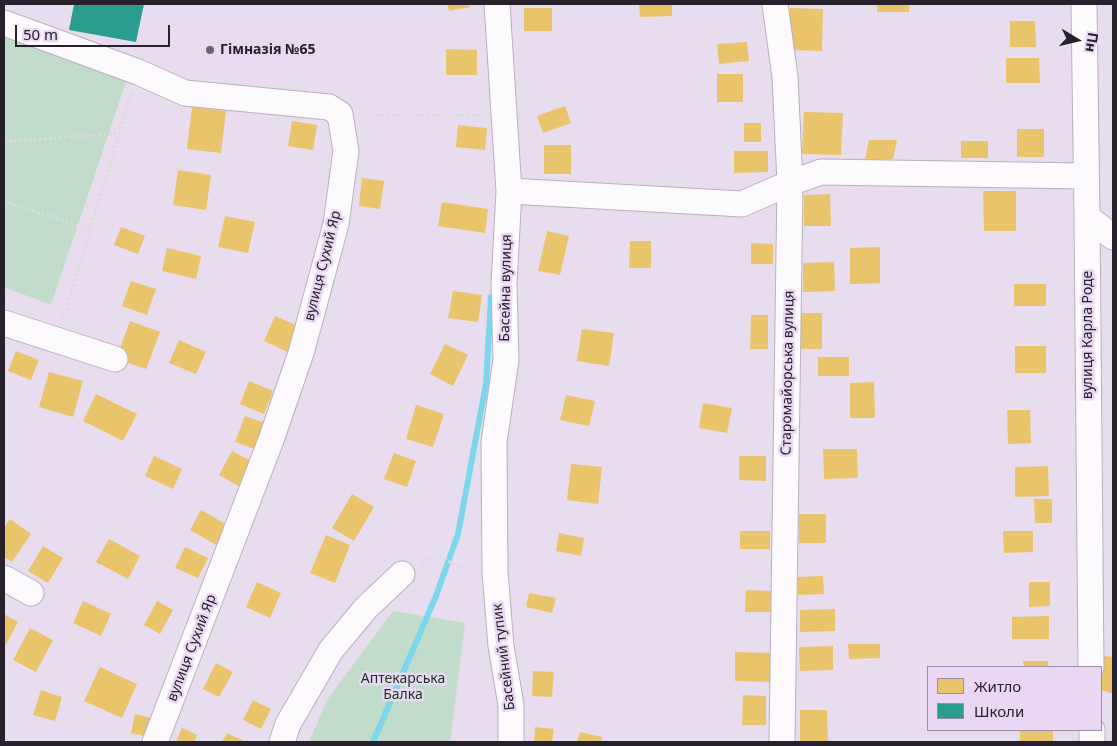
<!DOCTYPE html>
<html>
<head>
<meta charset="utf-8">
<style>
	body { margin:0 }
	#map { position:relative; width:1117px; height:746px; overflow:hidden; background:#e8ddee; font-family:"Noto Sans",sans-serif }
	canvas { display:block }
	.frame { position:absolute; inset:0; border:5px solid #27212b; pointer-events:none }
	.legend { position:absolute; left:927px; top:666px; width:175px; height:65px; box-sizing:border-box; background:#e9d7f4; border:1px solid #9b8ea4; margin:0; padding:6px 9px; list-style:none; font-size:15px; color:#27212b }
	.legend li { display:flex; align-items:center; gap:10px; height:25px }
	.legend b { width:25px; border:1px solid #9b8ea4 }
	.north { position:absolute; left:1052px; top:15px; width:50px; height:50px; -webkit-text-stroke:4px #e9d7f4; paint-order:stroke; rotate:99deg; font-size:14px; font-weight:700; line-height:20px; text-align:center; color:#27212b }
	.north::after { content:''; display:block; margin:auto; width:18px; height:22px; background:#27212b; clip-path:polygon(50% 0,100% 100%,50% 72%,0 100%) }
	.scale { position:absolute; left:15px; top:25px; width:155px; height:22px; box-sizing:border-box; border:2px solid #27212b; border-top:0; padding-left:6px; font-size:15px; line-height:18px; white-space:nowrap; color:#27212b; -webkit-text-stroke:4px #e9d7f4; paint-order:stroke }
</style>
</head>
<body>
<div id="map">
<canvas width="1117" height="746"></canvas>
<div class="frame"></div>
<ul class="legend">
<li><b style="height:14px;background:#e9c46a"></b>Житло</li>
<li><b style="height:14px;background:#2a9d8f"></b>Школи</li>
</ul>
<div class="north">Пн</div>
<div class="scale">50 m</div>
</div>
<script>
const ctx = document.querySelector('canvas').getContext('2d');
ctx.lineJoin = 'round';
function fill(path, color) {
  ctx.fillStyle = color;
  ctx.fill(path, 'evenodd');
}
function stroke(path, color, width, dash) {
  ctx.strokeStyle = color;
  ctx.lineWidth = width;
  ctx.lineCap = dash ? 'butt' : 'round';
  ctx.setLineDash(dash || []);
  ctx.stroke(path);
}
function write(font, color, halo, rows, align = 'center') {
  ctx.font = font + ' "Noto Sans",sans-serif';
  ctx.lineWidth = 5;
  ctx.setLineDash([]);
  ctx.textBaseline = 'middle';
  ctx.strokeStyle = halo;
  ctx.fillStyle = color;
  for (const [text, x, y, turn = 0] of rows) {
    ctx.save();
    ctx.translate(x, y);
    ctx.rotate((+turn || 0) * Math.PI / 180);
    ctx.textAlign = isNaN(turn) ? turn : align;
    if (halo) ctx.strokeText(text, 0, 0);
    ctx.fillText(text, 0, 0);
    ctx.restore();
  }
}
const green = new Path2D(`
	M4,30l124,46 -77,229 -47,-18z
	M393,611l72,12 -15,119h-141l18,-42z`);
const homes = new Path2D(`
	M447,4h22l1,3 -21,4z
	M639,4h33v12l-32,1z
	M877,4h32v8h-32z
	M524,8h28v23h-28z
	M790,8l33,1 -1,42 -33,-1z
	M1010,21h25l1,26h-26z
	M747,42l2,19 -30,3 -2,-20z
	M446,49l31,1v25h-31z
	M1006,58h33l1,25h-34z
	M717,74h26v28h-26z
	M565,106l6,17 -28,10 -6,-17z
	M192,107l34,4 -5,42 -34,-4z
	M804,112l39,1 -2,42 -39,-1z
	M292,121l25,4 -4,25 -25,-4z
	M744,123h17v19h-17z
	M458,125l29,3 -2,22 -29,-3z
	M1017,129h27v28h-27z
	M869,140h28l-4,19 -28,1z
	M961,141h27v17h-27z
	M544,145h27v29h-27z
	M734,151h34v21l-34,1z
	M178,170l33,5 -5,35 -33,-5z
	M362,178l22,3 -4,28 -21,-3z
	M983,191h33v40h-32z
	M830,194l1,32h-27v-31z
	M442,202l46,7 -3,24 -47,-7z
	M225,216l30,6 -7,31 -30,-6z
	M121,227l24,9 -7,18 -24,-9z
	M547,231l22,5 -9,39 -22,-4z
	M630,241h21v27h-22z
	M751,243l22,1v20h-22z
	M880,247v36l-30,1v-36z
	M167,248l34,8 -5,23 -34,-8z
	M834,262l1,29 -32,1v-29z
	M131,281l25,8 -9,26 -25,-9z
	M1014,284h32v22h-32z
	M453,291l29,4 -4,27 -30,-4z
	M799,313h23v36h-23z
	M751,315h17v34h-18z
	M275,316l28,12 -11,26 -28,-13z
	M130,321l30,11 -14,37 -30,-10z
	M582,329l32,4 -5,33 -32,-5z
	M179,340l27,12 -10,22 -27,-11z
	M445,344l23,11 -15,31 -23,-12z
	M1015,346h31v27h-31z
	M16,351l23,9 -8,20 -23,-9z
	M818,357h31v19h-31z
	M49,372l34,9 -10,36 -34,-10z
	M249,381l24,10 -9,23 -24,-10z
	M874,382l1,36h-25v-35z
	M96,394l41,20 -14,27 -40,-20z
	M566,395l29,6 -6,25 -29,-6z
	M703,403l29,5 -5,25 -28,-5z
	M416,405l28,9 -11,33 -27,-8z
	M1007,410h23l1,33 -23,1z
	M245,416l28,10 -10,26 -28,-10z
	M823,449h34l1,29 -34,1z
	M232,451l23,12 -13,25 -23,-13z
	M394,453l22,8 -9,26 -23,-8z
	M154,456l28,13 -9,20 -28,-13z
	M739,456h27v25l-27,-1z
	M571,464l31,3 -4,37 -31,-4z
	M1048,466l1,30 -34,1v-30z
	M352,494l22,13 -20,34 -22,-13z
	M1034,499h18v24h-17z
	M201,510l33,19 -11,20 -33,-19z
	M799,514h27v29h-27z
	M10,519l21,15 -19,28 -8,-5v-29z
	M740,531h30v18h-30z
	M1003,531h30v21l-29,1z
	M559,533l25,5 -3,18 -25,-5z
	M326,535l24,10 -15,38 -25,-10z
	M109,539l31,17 -12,23 -32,-17z
	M43,546l20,12 -15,25 -20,-12z
	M185,547l23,11 -10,20 -23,-10z
	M823,576l1,18 -26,1v-18z
	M257,582l24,11 -11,25 -24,-11z
	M1029,582h21v24l-21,1z
	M746,590l25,1v21h-26z
	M529,593l27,5 -4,15 -26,-6z
	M83,601l28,13 -10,22 -28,-13z
	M157,601l16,9 -13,24 -16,-9z
	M835,609v22l-35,1v-22z
	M4,614l14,8 -14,26z
	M1049,616v23h-37v-22z
	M30,628l23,12 -17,32 -23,-12z
	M848,644h32v14l-31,1z
	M833,646v24l-33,1 -1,-24z
	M735,652l35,1v29l-35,-1z
	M1104,656l9,1v37l-12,-4z
	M1023,661h25v6h-24z
	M216,663l17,9 -14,25 -16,-8z
	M100,667l37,17 -15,34 -38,-17z
	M533,671l21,1 -2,25 -20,-1z
	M41,690l21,7 -7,24 -22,-6z
	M743,695l23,1v29h-24z
	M253,700l18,9 -10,20 -18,-9z
	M800,710h27l1,32h-28z
	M135,714l19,5 -5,18 -18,-4z
	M535,727l19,2 -2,13h-18z
	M182,728l15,7 -3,7h-18z
	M1020,730h33v12h-33z
	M580,732l22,5 -1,5h-24z
	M227,733l19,9h-24z`);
const schools = new Path2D(`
	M74,4h70l-8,38 -67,-12z`);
const stream = new Path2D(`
	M373,742l63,-146 22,-62 28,-150 5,-87`);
const path = new Path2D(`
	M362,115h119
	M4,142l116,-9
	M4,201l86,28 42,-137
	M60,318l6,-8 24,-81
	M422,563l14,-8 33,16 5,1`);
const minor = new Path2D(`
	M497,4l12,187 -5,93 2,76 -12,82 1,130 6,74 10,59v37
	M775,4l10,73 5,106 -8,559
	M1084,4l3,213 4,450
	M4,23l134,49 47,21 144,14 11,7 6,37 -10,73 -35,129 -30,87 -116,302
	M509,191l233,13 48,-21 31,-11 264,4
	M1087,217l26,20
	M4,323l111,36
	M4,578l27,15
	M1092,730v12
	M282,742l6,-18 43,-74 35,-42 36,-34`);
const markers = [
	[210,50,5,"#6b636f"]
];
const poiNames = [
	["Гімназія №65",220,50]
];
const streetNames = [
	["вулиця Сухий Яр",323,266,-76],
	["Басейна вулиця",506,288,-89],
	["вулиця Карла Роде",1088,335,-90],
	["Старомайорська вулиця",788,373,-89],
	["вулиця Сухий Яр",192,648,-69],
	["Басейний тупик",504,657,-97]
];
const parkNames = [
	["Аптекарська",403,679],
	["Балка",403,695]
];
fill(green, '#c2dccb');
fill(homes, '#e9c46a');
fill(schools, '#2a9d8f');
stroke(stream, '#7cd7eb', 6);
stroke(minor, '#b8b0bd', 27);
stroke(path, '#dddadf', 3, [2.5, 2.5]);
stroke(minor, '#fcfafc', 25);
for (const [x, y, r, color] of markers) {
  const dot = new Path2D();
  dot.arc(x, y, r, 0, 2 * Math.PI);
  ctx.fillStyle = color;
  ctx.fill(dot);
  stroke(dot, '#e9d7f4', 2);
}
write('bold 14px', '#27212b', '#e9d7f4', poiNames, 'left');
write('14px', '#27212b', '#e9d7f4', streetNames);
write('14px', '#16371f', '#e9d7f4', parkNames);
</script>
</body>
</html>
